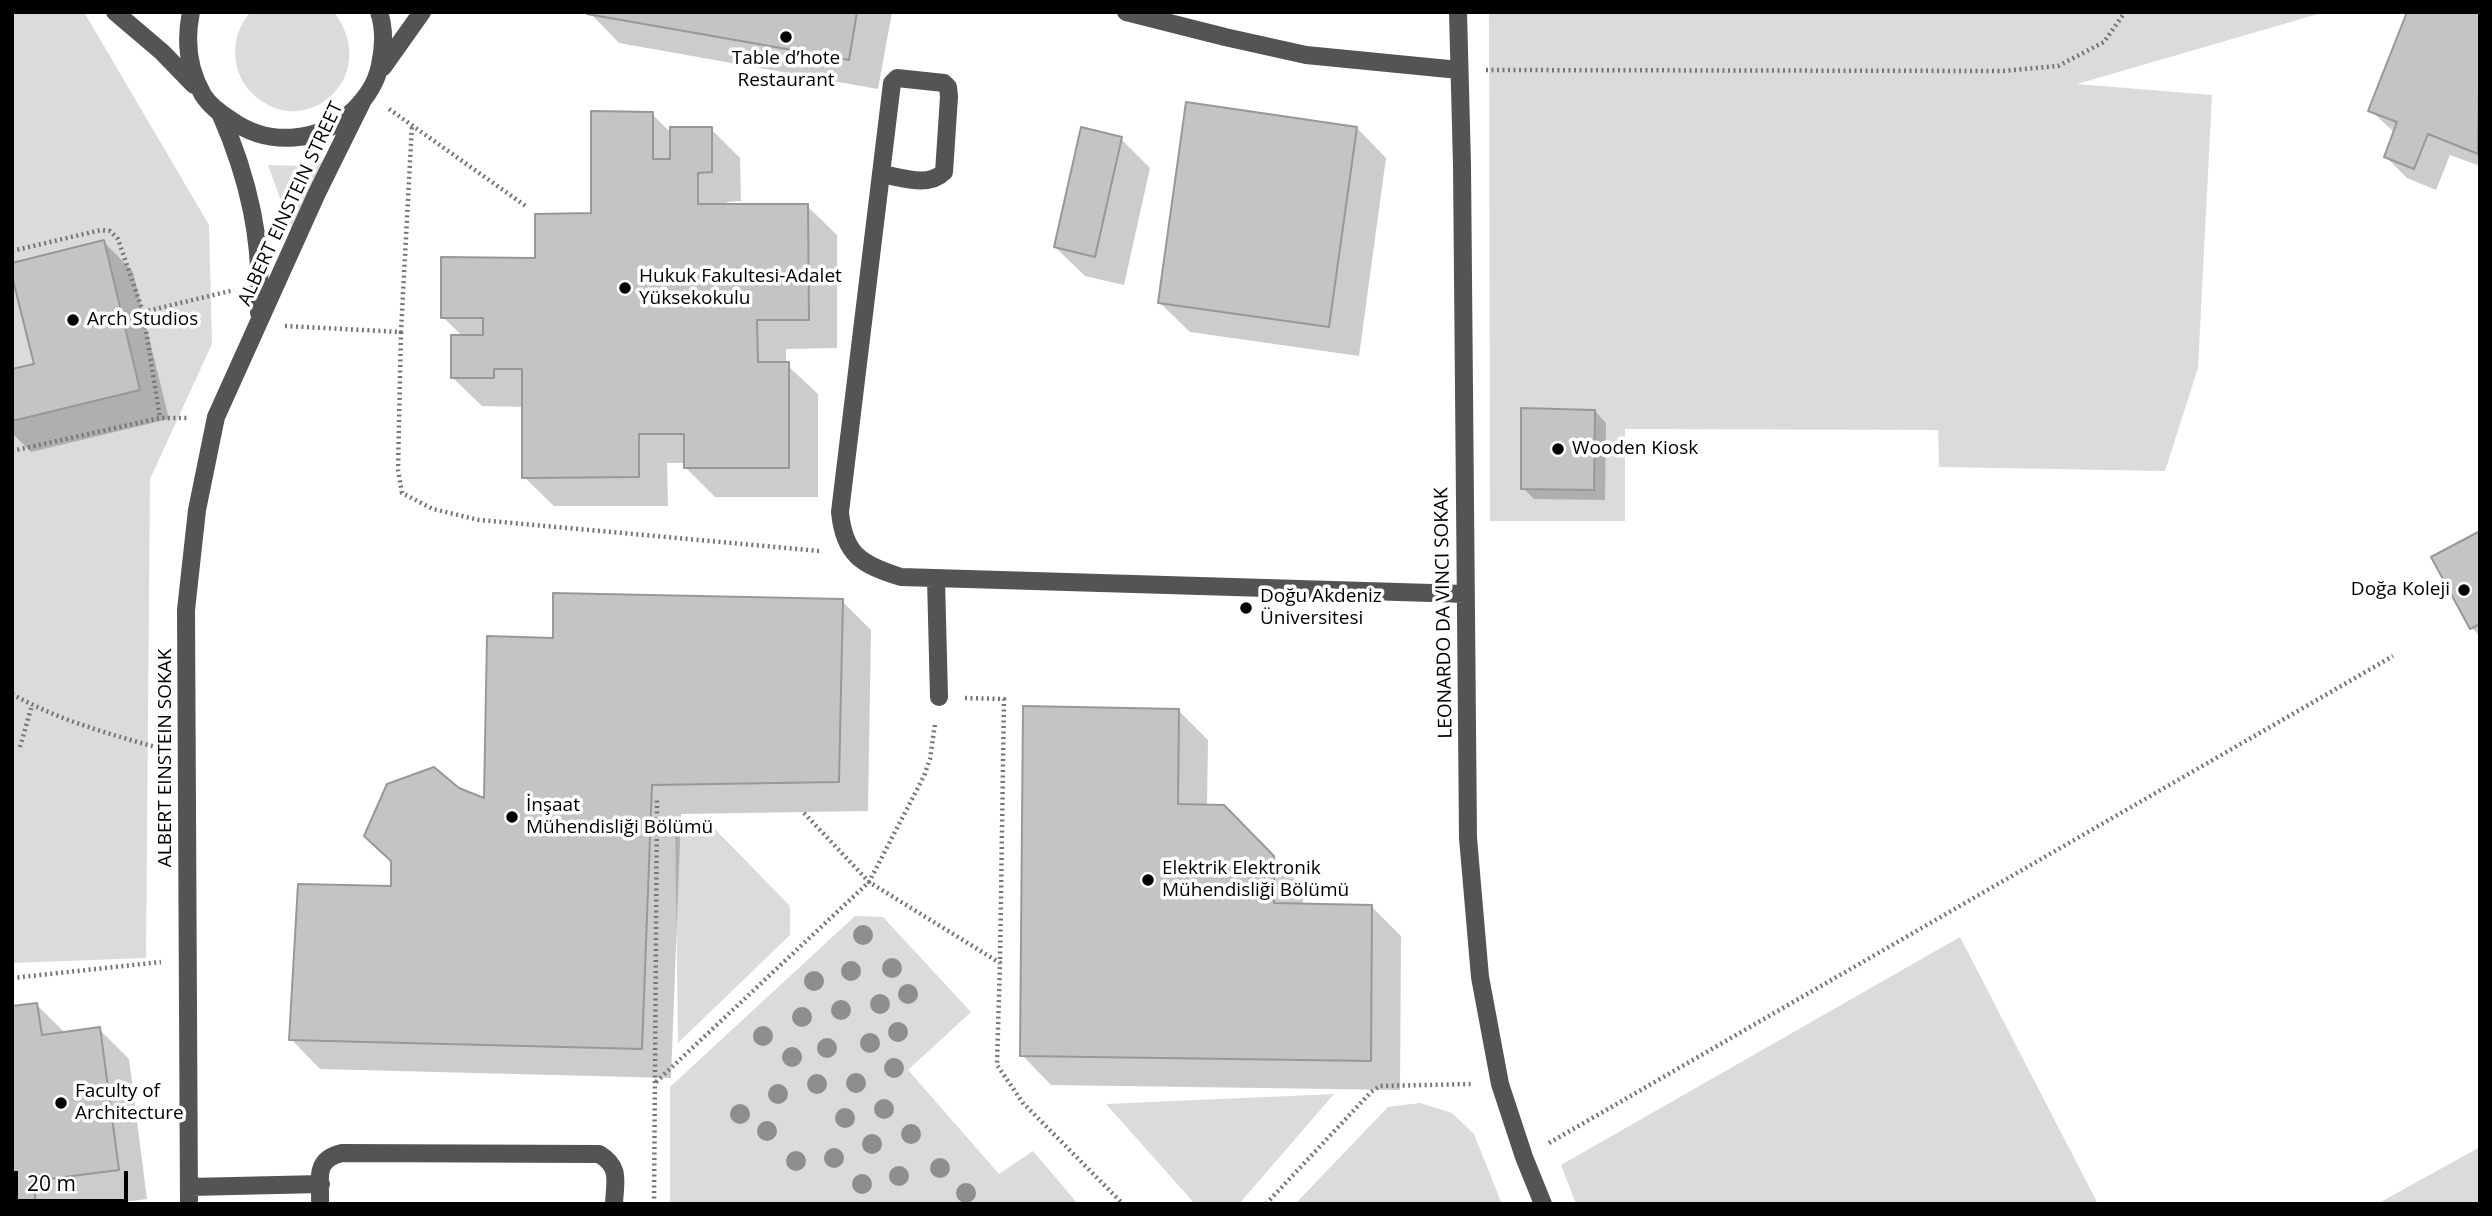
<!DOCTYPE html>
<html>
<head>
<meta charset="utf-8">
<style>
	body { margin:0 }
	#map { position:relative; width:2492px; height:1216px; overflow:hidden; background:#fff; font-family:"Open Sans",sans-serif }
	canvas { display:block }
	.frame { position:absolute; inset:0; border:14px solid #000; pointer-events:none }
	.scale { position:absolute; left:14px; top:1171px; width:114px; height:32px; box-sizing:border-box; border:4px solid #000; border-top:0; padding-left:9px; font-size:21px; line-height:24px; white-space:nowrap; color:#000; -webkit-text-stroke:5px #fff; paint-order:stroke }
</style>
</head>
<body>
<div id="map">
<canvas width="2492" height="1216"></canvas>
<div class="frame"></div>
<div class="scale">20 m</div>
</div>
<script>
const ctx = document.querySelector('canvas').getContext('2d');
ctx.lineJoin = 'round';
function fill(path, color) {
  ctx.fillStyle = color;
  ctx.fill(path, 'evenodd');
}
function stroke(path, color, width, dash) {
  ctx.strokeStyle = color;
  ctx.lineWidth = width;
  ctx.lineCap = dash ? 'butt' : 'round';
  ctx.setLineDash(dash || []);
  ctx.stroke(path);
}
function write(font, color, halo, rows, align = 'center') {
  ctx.font = font + ' "Open Sans",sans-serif';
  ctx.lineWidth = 7;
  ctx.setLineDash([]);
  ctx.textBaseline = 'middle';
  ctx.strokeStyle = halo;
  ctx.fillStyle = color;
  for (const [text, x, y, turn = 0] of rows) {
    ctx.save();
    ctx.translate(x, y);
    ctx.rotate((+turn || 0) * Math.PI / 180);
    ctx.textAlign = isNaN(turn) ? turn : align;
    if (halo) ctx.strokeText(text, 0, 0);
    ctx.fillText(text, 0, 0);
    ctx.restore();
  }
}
const green = new Path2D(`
	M12,12h72l125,213 3,119 -62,135 -4,479 -134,5z
	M251,12h83c49,66 -30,130 -80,83 -10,-9 -16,-20 -18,-33 -3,-18 2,-37 15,-50z
	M1489,12h836l-248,72 135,11 -14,273 -33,103 -226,-4 -1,-37 -313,-1v92h-135z
	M336,159l-44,72 -24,-66 34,1z
	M675,822l35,2 80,82v29l-112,108z
	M855,916l28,1 88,95 -63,58 91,104 34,-23 45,53h-408v-117z
	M1960,937l138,267h-522l-15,-39z
	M1334,1094l-95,110h-44l-89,-100z
	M1420,1103l32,10 22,21 28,70h-207l93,-97z
	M2480,1147v57h-103z`);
const shadow = new Path2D(`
	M589,12h303l-14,77 -259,-46z
	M2480,12v154l-30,-11 -14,35 -29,-12 -21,-21 9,-24 -25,-23z
	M652,114l19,19 40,-4 29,29 1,43 -14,1v4h80l30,29v113l-51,1v15l32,30v103h-103l-30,-30v-4h-18l1,43h-114l-30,-29v-70l-42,-1 -30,-29 10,-41 -19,-19 94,-58 56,-44z
	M1357,128l29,30 -27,198 -169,-24 -30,-29z
	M1121,139l29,29 -26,117 -39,-9 -30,-29z
	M104,242l29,30 36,147 -138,33 -19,-19v-62l24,-6z
	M1595,411l11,12 -1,77 -71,-1 -11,-11z
	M2480,533v103l-9,-9z
	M842,601l29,29 -3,181 -187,3 -10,264 -351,-9 -29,-30 167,-249 27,10 70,-161z
	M1178,710l30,30 -1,66h16l80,82v18l69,1 29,29 -1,154 -349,-5 -29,-30z
	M37,1005l29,29 33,-5 30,30 18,140 -37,5h-98z`);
const building = new Path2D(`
	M588,12h269l-8,48 -262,-46z
	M2407,12h73l-2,142 -50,-20 -14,35 -30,-12 13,-35 -29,-11z
	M1186,102l171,25 -28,200 -171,-24z
	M591,111l62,1v47h17v-32h42v45l-14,1v31h110l1,116h-52l1,42h31v106h-105v-34h-45v43l-117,1v-109h-28v9h-43v-43h32v-17h-42v-61l94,1v-44l56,-1z
	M1081,127l41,10 -27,120 -41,-10z
	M104,240l36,150 -128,31v-52l22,-5 -22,-88v-13z
	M1521,408l74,2 -1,80 -73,-1z
	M2480,531v93l-10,5 -39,-72z
	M553,593l290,6 -4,183 -187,3 -10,264 -353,-9 9,-156 93,2v-25l-27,-25 23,-52 47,-17 25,21 25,10 3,-162 66,2z
	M1023,706l156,3 -1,95 46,1 50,51v47l98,2 -1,156 -351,-5z
	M37,1003l5,32 58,-8 19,143 -86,11 3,23h-24v-198z`);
const path = new Path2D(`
	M1486,70l517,1 55,-5 46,-24 21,-30
	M389,109l138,98
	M12,251l89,-21 9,1 8,8 25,73 17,106
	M143,312l91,-22
	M285,326l116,6 11,-208
	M401,332l-3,138 4,23 31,16 46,11 340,31
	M12,451l148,-33h27
	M12,694c46,26 97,40 147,54
	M965,698l39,1 -4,264
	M20,747l12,-42
	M804,813l65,69 131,81 -3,102 26,38 100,101
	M12,978l149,-16
	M656,1082l213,-200 55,-106 6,-17 5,-35
	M1549,1143l844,-487
	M654,1204l3,-406
	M1266,1204l105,-112 9,-6 91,-2`);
const minor = new Path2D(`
	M115,12l47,40 32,33
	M191,12c-6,29 -3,57 12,83 7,11 17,18 28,25 38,27 89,23 123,-10 13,-13 22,-26 26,-45 4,-18 5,-35 -1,-53
	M1126,12l99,25 81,18 153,15
	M1458,12l4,153 6,673 12,139 20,107 24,73 19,47
	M383,67l39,-55
	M220,113c29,66 43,128 39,200
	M881,174c20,3 47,14 63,-2l5,-75 -1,-10 -4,-4 -47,-5 -5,5 -52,429c4,43 22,53 61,65l564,17
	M936,579l3,118
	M190,1187l131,-3
	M189,1204l-3,-594 11,-100 19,-93 101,-224 45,-91
	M320,1204c1,-26 -7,-44 22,-51l257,1c22,13 16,27 15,50`);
const trees = [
	[863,935],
	[892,968],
	[851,971],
	[814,981],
	[908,994],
	[880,1004],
	[841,1010],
	[802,1017],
	[898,1032],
	[763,1036],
	[870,1043],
	[827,1048],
	[792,1057],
	[894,1068],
	[856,1083],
	[817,1084],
	[778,1094],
	[884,1109],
	[740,1114],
	[845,1118],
	[767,1131],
	[911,1134],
	[872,1144],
	[834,1158],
	[796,1161],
	[940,1168],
	[899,1176],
	[862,1184],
	[966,1193]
];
const markers = [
	[786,37,7,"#000"],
	[625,288,7,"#000"],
	[73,320,7,"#000"],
	[1558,449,7,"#000"],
	[2464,590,7,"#000"],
	[1246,608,7,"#000"],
	[512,817,7,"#000"],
	[1148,880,7,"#000"],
	[61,1103,7,"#000"]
];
const poiNames = [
	["Table d’hote",786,59,"center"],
	["Restaurant",786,81,"center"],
	["Hukuk Fakultesi-Adalet",639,277],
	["Yüksekokulu",639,299],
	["Arch Studios",87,320],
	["Wooden Kiosk",1572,449],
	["Doğa Koleji",2450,590,"right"],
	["Doğu Akdeniz",1260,597],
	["Üniversitesi",1260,619],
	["İnşaat",526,806],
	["Mühendisliği Bölümü",526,828],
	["Elektrik Elektronik",1162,869],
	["Mühendisliği Bölümü",1162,891],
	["Faculty of",75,1092],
	["Architecture",75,1114]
];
const streetNames = [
	["ALBERT EINSTEIN STREET",291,204,-65],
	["LEONARDO DA VINCI SOKAK",1444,613,-91],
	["ALBERT EINSTEIN SOKAK",166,758,-90]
];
fill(green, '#dbdbdb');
fill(shadow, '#0003');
fill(building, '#c4c4c4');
stroke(building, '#989898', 2);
stroke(path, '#767676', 4.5, [2, 3.5]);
stroke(minor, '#545454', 18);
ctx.fillStyle = '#8e8e8e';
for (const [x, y] of trees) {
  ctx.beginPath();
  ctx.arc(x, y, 10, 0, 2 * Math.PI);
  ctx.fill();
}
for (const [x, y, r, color] of markers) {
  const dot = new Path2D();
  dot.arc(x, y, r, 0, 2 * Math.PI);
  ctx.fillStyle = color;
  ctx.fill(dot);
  stroke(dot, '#fff', 2.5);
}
write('19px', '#000', '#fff', poiNames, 'left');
write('19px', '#000', '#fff', streetNames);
</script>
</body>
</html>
